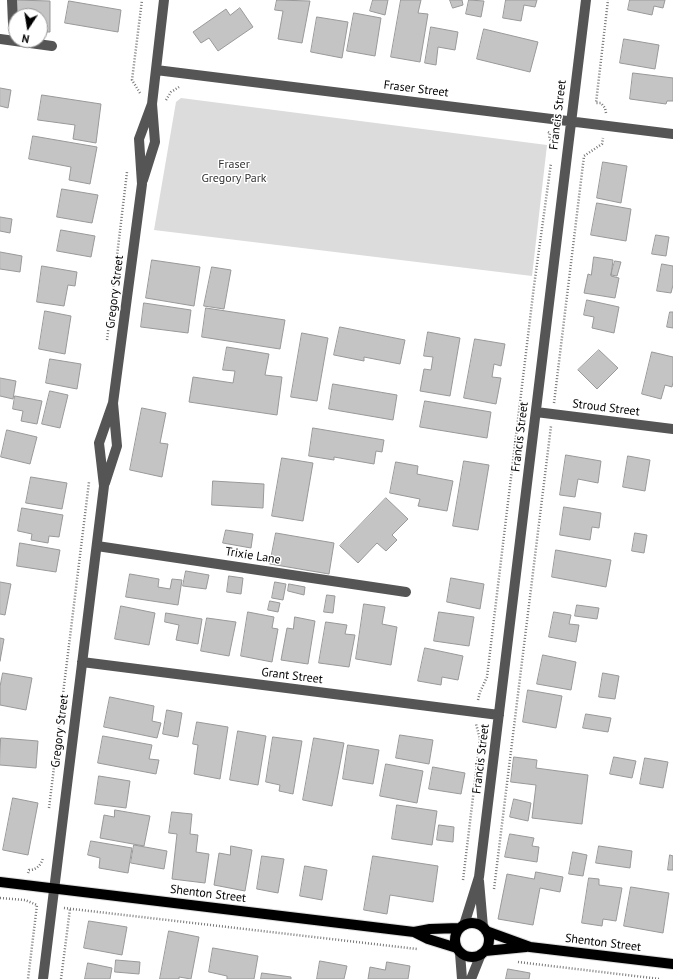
<!DOCTYPE html>
<html>
<head>
<meta charset="utf-8">
<style>
	body { margin:0 }
	#map { position:relative; width:673px; height:979px; overflow:hidden; background:#fff; font-family:"PT Sans",sans-serif }
	canvas { display:block }
	.north { position:absolute; left:8px; top:8px; width:40px; height:40px; box-sizing:border-box; background:#fff; border:1px solid #999; border-radius:50%; rotate:192deg; font-size:11px; font-weight:700; line-height:16px; text-align:center; color:#000 }
	.north::after { content:''; display:block; margin:auto; width:14px; height:18px; background:#000; clip-path:polygon(50% 0,100% 100%,50% 72%,0 100%) }
</style>
</head>
<body>
<div id="map">
<canvas width="673" height="979"></canvas>
<div class="north">N</div>
</div>
<script>
const ctx = document.querySelector('canvas').getContext('2d');
ctx.lineJoin = 'round';
function fill(path, color) {
  ctx.fillStyle = color;
  ctx.fill(path, 'evenodd');
}
function stroke(path, color, width, dash) {
  ctx.strokeStyle = color;
  ctx.lineWidth = width;
  ctx.lineCap = dash ? 'butt' : 'round';
  ctx.setLineDash(dash || []);
  ctx.stroke(path);
}
function write(font, color, halo, rows, align = 'center') {
  ctx.font = font + ' "PT Sans",sans-serif';
  ctx.lineWidth = 3;
  ctx.setLineDash([]);
  ctx.textBaseline = 'middle';
  ctx.strokeStyle = halo;
  ctx.fillStyle = color;
  for (const [text, x, y, turn = 0] of rows) {
    ctx.save();
    ctx.translate(x, y);
    ctx.rotate((+turn || 0) * Math.PI / 180);
    ctx.textAlign = isNaN(turn) ? turn : align;
    if (halo) ctx.strokeText(text, 0, 0);
    ctx.fillText(text, 0, 0);
    ctx.restore();
  }
}
const green = new Path2D(`
	M181,98l366,47 -15,131 -378,-46 22,-128z`);
const building = new Path2D(`
	M16,0l34,1v31h-10v-16h-24v16z
	M277,0l33,1 -8,42 -24,-4 5,-28 -8,-1z
	M373,0h15l-3,15 -15,-4z
	M401,0h20l-3,13 10,1 -8,48 -29,-5z
	M450,0h12l1,5 -10,3z
	M469,0l15,1 -3,16 -15,-3z
	M506,0h31l-2,7 -11,-2 -3,16 -18,-3z
	M630,0h35l-2,8 -9,-2 -2,9 -24,-5z
	M69,1l52,9 -3,22 -53,-9z
	M240,8l13,19 -35,24 -9,-13 -8,5 -8,-11 33,-23 4,6z
	M354,13l27,5 -6,38 -28,-5z
	M317,17l31,5 -6,36 -31,-6z
	M431,27l27,5 -3,18 -17,-3 -2,18 -11,-2z
	M484,29l54,13 -8,30 -53,-13z
	M624,39l35,6 -4,24 -35,-6z
	M633,73l40,5v23h-6l-1,3 -36,-5z
	M0,88l11,2 -3,18 -8,-2z
	M42,95l59,9 -5,39 -23,-4 2,-14 -37,-5z
	M33,136l64,11 -7,37 -21,-4 2,-13 -42,-8z
	M603,162l24,4 -6,37 -24,-5z
	M62,189l36,6 -6,28 -35,-6z
	M597,203l34,6 -5,32 -35,-6z
	M0,217l12,2 -2,14 -10,-2z
	M61,230l34,6 -4,21 -34,-6z
	M656,235l13,2 -3,19 -14,-2z
	M0,252l22,4 -2,16 -20,-3z
	M594,257l19,3 -2,16 8,2 -4,20 -31,-5 4,-19 3,1z
	M152,260l48,7 -6,39 -48,-8z
	M615,261l6,1 -4,14 -6,-1z
	M662,264l11,2v19l-2,8 -14,-2z
	M42,266l35,6 -2,14 -7,-1 -4,21 -27,-4z
	M212,267l19,3 -7,39 -20,-3z
	M587,300l32,7 -5,26 -22,-5 2,-11 -10,-2z
	M144,303l47,7 -3,23 -47,-6z
	M206,308l79,12 -5,29 -78,-12z
	M45,311l26,5 -6,38 -26,-5z
	M670,312h3v16l-6,-1z
	M340,327l65,13 -5,24 -36,-7v4l-30,-6z
	M428,332l32,6 -10,58 -30,-5 4,-22 7,1 2,-13 -9,-1z
	M302,333l26,5 -11,63 -26,-4z
	M475,339l30,5 -4,22 -7,-2 -2,13 9,1 -5,26 -32,-6z
	M227,347l42,7 -4,21 17,2 -5,38 -88,-13 4,-25 40,6 2,-12 -12,-1z
	M599,350l19,18 -21,21 -19,-19z
	M652,352l21,5v25l-1,5 -7,-2 -4,14 -19,-5z
	M50,359l31,5 -4,25 -31,-6z
	M0,378l16,3 -3,18 -13,-3z
	M333,384l64,11 -4,25 -64,-11z
	M50,391l18,4 -8,33 -18,-4z
	M15,396l27,5 -5,23 -16,-3 2,-10 -10,-2z
	M425,401l66,11 -4,26 -67,-11z
	M142,408l24,5 -6,30 8,1 -6,33 -32,-7z
	M313,428l71,12 -2,12 -6,-1 -2,13 -40,-7v3l-25,-4z
	M7,430l30,7 -7,27 -29,-7z
	M566,455l35,6 -3,22 -20,-4 -3,18 -15,-2z
	M628,456l22,4 -5,31 -22,-4z
	M282,458l31,5 -10,58 -31,-5z
	M464,461l25,4 -11,65 -25,-4z
	M396,462l22,4 -1,8 36,7 -6,30 -29,-5 2,-7 -30,-6z
	M31,477l36,6 -5,26 -36,-6z
	M213,481l51,3 -1,24 -51,-3z
	M386,498l22,21 -16,16 5,5 -11,11 -9,-8 -19,20 -18,-17z
	M564,507l37,6 -2,15 -7,-1 -2,13 -30,-5z
	M22,508l41,7 -4,22 -10,-1 -1,7 -17,-3 1,-6 -14,-3z
	M226,530l27,4 -2,14 -28,-5z
	M276,533l58,10 -5,31 -59,-10z
	M635,533l12,2 -3,18 -12,-2z
	M20,543l40,7 -4,22 -39,-6z
	M556,550l55,10 -5,27 -54,-10z
	M186,571l23,4 -3,14 -23,-3z
	M130,574l29,5 -1,8 12,2 2,-10 10,1 -4,25 -52,-8z
	M229,576l14,2 -2,16 -14,-2z
	M451,578l33,6 -4,25 -33,-7z
	M0,582l11,2 -6,31 -5,-1z
	M275,582l11,2 -3,16 -11,-2z
	M289,584l16,3 -1,8 -16,-4z
	M327,595l8,1 -2,17 -9,-1z
	M270,601l10,2 -2,9 -10,-2z
	M364,604l21,3 -3,17 15,3 -6,38 -35,-6z
	M577,605l22,3 -2,11 -22,-3z
	M121,606l34,7 -6,32 -34,-6z
	M248,612l26,5 -2,11 6,1 -6,33 -31,-6z
	M439,612l35,5 -5,29 -35,-5z
	M554,612l17,3 -2,9 10,1 -3,17 -27,-5z
	M166,613l36,6 -4,25 -22,-4 3,-15 -14,-3z
	M295,617l20,4 -7,43 -27,-4 6,-32 6,1z
	M207,618l29,4 -7,34 -28,-5z
	M326,622l21,3 -2,9 10,1 -6,32 -30,-4z
	M0,638l4,1 -4,22z
	M425,648l38,8 -5,24 -16,-3 -1,8 -23,-4z
	M543,655l33,7 -5,28 -34,-6z
	M3,673l29,5 -6,32 -26,-5v-18z
	M603,673l16,3 -4,23 -16,-2z
	M528,690l34,6 -6,32 -33,-6z
	M110,697l44,9 -2,15 9,2 -4,15 -53,-11z
	M167,710l15,3 -4,24 -15,-3z
	M586,714l25,4 -3,14 -25,-4z
	M197,722l31,5 -8,52 -26,-5 4,-29 -5,-1z
	M238,731l28,5 -8,49 -28,-5z
	M400,735l33,5 -4,24 -33,-6z
	M103,736l49,9 -3,14 10,1 -3,14 -58,-11z
	M273,737l29,4 -9,53 -14,-3 1,-6 -14,-3z
	M1,738l37,3 -2,27 -36,-3z
	M314,738l30,5 -12,63 -29,-6z
	M348,745l31,5 -6,34 -30,-5z
	M514,757l23,3 -1,8 52,7 -6,49 -50,-6 4,-33 -25,-3z
	M614,757l22,4 -4,17 -22,-4z
	M645,758l23,4 -5,26 -23,-4z
	M386,764l37,7 -6,32 -37,-7z
	M433,767l32,6 -4,21 -32,-5z
	M99,776l31,5 -4,27 -31,-4z
	M13,798l25,5 -10,52 -25,-5z
	M514,799l17,4 -3,18 -18,-4z
	M397,805l40,6 -5,34 -40,-6z
	M115,810l35,6 -6,30 -44,-8 4,-23 10,2z
	M172,812l20,2 -2,20 8,1 -2,17 13,2 -4,29 -33,-4 5,-45 -8,-1z
	M439,825l15,2 -1,15 -16,-2z
	M510,834l24,4 -2,8 7,1 -2,15 -32,-5z
	M91,841l41,7 -4,25 -29,-5 1,-10 -12,-3z
	M134,845l33,6 -3,18 -33,-6z
	M231,846l21,4 -7,41 -31,-6 5,-32 11,2z
	M599,846l33,5 -2,17 -34,-5z
	M573,852l14,3 -4,21 -14,-2z
	M670,855l3,1v14h-5z
	M262,856l22,3 -6,34 -21,-4z
	M373,856l65,10 -5,36 -43,-7 -3,19 -23,-4z
	M305,866l22,4 -5,30 -22,-4z
	M536,872l27,5 -3,15 -20,-4 -7,37 -35,-6 9,-45 27,5z
	M589,878l10,1v6l23,3 -6,33 -13,-2 -1,7 -20,-3z
	M631,887l38,6 -6,40 -39,-7z
	M89,921l38,6 -5,28 -38,-7z
	M169,931l30,6 -8,42 -12,-2v2h-19z
	M213,948l45,8 -4,23h-27v-3l-18,-4z
	M116,960l24,2 -1,12 -24,-2z
	M320,961l27,5 -3,13h-27z
	M387,962l23,4 -2,13h-40l2,-12 15,3z
	M88,963l24,5 -2,11h-25z
	M508,969l22,4 -1,6h-23z
	M262,973l29,4v2h-30z`);
const path = new Path2D(`
	M140,93l-8,-13 10,-80
	M166,100l5,-8 8,-5
	M606,113l-1,-5 -4,-5h-5l12,-103
	M548,132l2,1 -1,6 6,5
	M107,340l20,-168
	M554,403l30,-247 18,-12 1,-6
	M478,700l2,-8 7,-15 47,-391 17,-123
	M49,808l40,-326
	M28,873l1,-3c8,0 13,-6 14,-13
	M463,880l17,-141 -4,-15
	M494,889l57,-463
	M0,898l25,2 12,5 -9,74
	M64,908l353,41
	M518,962l142,17
	M61,979l9,-70`);
const minor = new Path2D(`
	M12,0l1,24
	M0,39l52,7
	M156,70l517,64
	M143,180l12,-38 -3,-38 12,-104
	M536,412l137,17
	M105,483l12,-37 -4,-43 29,-219 -3,-45 13,-35
	M97,546l309,46
	M82,662l417,53
	M479,881l4,46
	M464,925l15,-48 107,-877
	M460,953l2,26
	M43,979l61,-493 -5,-43 14,-40
	M471,979l10,-25`);
const major = new Path2D(`
	M0,882l414,50 16,-3 29,-1
	M455 940a17 17 0 1 1 34 0a17 17 0 1 1-34 0Z
	M486,931l44,16 143,17
	M414,932l14,7 29,9
	M485,951l41,-4`);
const streetNames = [
	["Fraser Street",416,89,7],
	["Francis Street",558,115,-83],
	["Gregory Street",115,292,-83],
	["Stroud Street",606,408,7],
	["Francis Street",520,437,-83],
	["Trixie Lane",253,556,9],
	["Grant Street",292,676,7],
	["Gregory Street",60,731,-83],
	["Francis Street",481,759,-83],
	["Shenton Street",208,894,7],
	["Shenton Street",603,943,7]
];
const parkNames = [
	["Fraser",234,165],
	["Gregory Park",234,179]
];
fill(green, '#dcdcdc');
fill(building, '#c4c4c4');
stroke(building, '#999', 1);
stroke(major, '#dbdbdb', 12);
stroke(path, '#777', 2.5, [1, 2]);
stroke(minor, '#555', 10);
stroke(major, '#000', 10);
write('12px', '#000', '#fff', streetNames);
write('12px', '#333', '#fff', parkNames);
</script>
</body>
</html>
